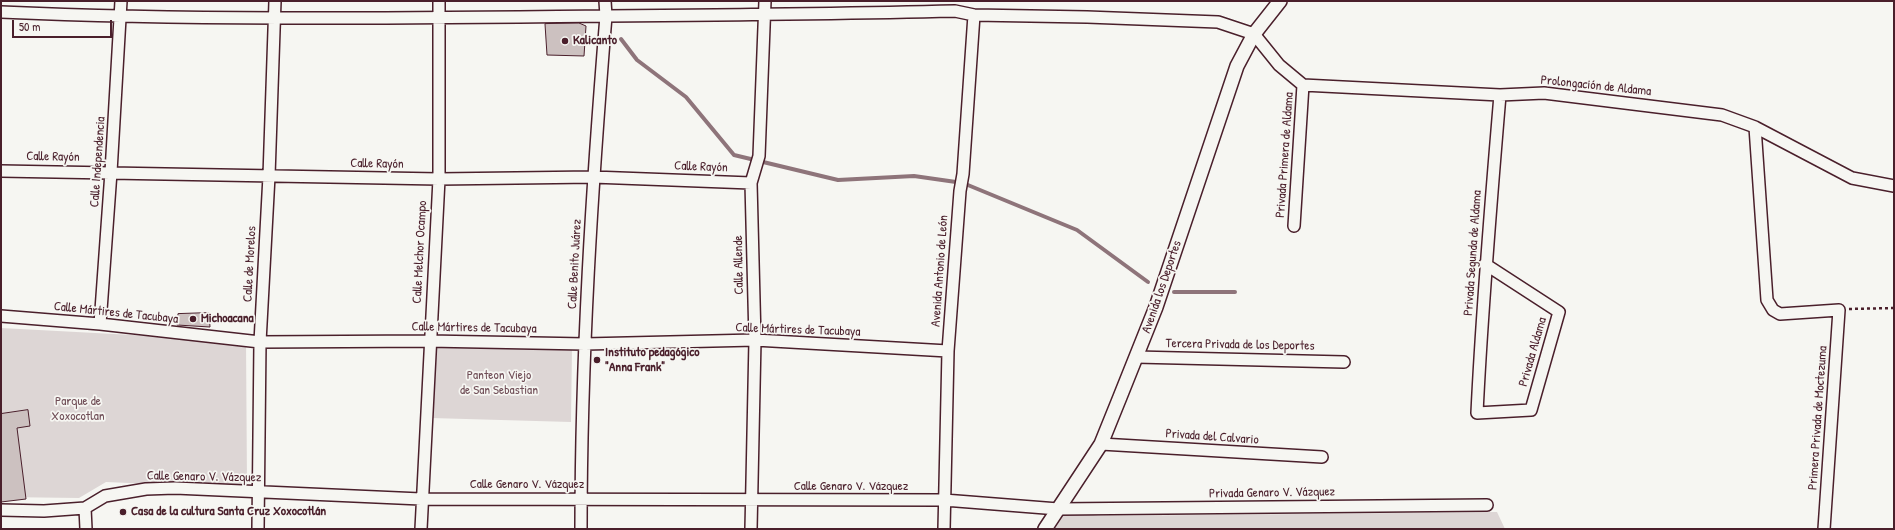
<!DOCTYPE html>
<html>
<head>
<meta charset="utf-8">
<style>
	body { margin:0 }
	#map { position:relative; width:1895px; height:530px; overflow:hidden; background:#f6f6f2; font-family:"Patrick Hand",sans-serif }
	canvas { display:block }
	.frame { position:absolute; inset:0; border:2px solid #4a1f2b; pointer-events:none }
	.scale { position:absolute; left:12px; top:20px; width:100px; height:18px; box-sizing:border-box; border:2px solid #4a1f2b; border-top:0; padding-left:5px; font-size:12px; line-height:14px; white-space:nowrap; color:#4a1f2b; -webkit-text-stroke:3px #f6f6f2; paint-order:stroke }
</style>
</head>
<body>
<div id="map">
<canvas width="1895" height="530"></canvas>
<div class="frame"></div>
<div class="scale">50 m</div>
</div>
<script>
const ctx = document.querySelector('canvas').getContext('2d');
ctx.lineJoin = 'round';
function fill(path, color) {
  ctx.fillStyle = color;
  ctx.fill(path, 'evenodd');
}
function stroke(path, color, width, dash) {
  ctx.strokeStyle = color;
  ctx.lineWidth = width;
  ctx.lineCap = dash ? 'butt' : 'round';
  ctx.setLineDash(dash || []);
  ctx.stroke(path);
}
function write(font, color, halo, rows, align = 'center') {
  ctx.font = font + ' "Patrick Hand",sans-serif';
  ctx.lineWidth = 3.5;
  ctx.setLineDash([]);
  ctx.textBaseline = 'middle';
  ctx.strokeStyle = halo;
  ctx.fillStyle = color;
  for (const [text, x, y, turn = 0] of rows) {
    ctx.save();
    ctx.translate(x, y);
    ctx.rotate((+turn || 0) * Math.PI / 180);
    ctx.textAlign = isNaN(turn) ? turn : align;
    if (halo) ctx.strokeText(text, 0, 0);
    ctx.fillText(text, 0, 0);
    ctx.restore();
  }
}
const green = new Path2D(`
	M1,328l245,13 1,144h-71l-70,-3 -27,16 -78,-1z
	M434,345l138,2 -1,75 -140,-4z
	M1058,509l41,7 398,-4 8,17h-460z`);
const stream = new Path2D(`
	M621,39l16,21 49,37 48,58 104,25 76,-4 49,7 114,47 71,52
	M1174,292h61`);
const building = new Path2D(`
	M579,23l7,3 -2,30 -37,-1 -2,-31z
	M209,313l1,14 -33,-2 1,-11z
	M28,410l2,16 -13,2 9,71 -25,3v-88z`);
const path = new Path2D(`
	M1849,309l45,-1`);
const minor = new Path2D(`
	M1,12c201,9 402,6 604,4 116,-1 233,-2 350,-5l19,4 113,2 131,5 36,12 25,31 24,20 197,10 44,-2 178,22 33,12 97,51 42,8
	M1755,127l12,173 6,10 7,4 59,-4 -15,219
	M1,171l438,8 154,-2 158,6
	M1294,226l9,-141
	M1485,264l74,48 -28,98 -54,3c5,-106 14,-212 23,-318
	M1,316l99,8 160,18 169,-1 156,3 170,-4 193,11
	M100,324l11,-152 10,-171
	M1136,357l208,5
	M1101,444l221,13
	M85,508l1,21
	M1,510l43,1 41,-3 20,-12 41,-7 29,-1 246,11 523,1 114,9 429,-4
	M258,529l2,-187 9,-166 6,-175
	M421,529l18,-350v-178
	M581,529c0,-171 11,-342 25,-513l-1,-15
	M751,529l4,-189 -4,-157 8,-27 6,-155
	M944,529l4,-178 12,-160 3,-17 11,-159`);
const tertiary = new Path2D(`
	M1045,529l56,-85 19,-47 36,-90 81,-241 17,-32 26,-33`);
const markers = [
	[565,41,4,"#4a1f2b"],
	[193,319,4,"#4a1f2b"],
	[597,360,4,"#4a1f2b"],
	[123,512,4,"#4a1f2b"]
];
const poiNames = [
	["Kalicanto",573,41],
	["Michoacana",201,319],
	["Instituto pedagógico",605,353],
	["\"Anna Frank\"",605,368],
	["Casa de la cultura Santa Cruz Xoxocotlán",131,512]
];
const streetNames = [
	["Prolongación de Aldama",1596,86,6],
	["Privada Primera de Aldama",1285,155,-86],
	["Calle Rayón",53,157,1],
	["Calle Independencia",98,162,-86],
	["Calle Rayón",377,164,1],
	["Calle Rayón",701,167,2],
	["Calle Melchor Ocampo",420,252,-87],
	["Privada Segunda de Aldama",1473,253,-86],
	["Calle de Morelos",250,264,-87],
	["Calle Benito Juárez",575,264,-87],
	["Calle Allende",739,265,-91],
	["Avenida Antonio de León",940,271,-86],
	["Avenida los Deportes",1162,287,-71],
	["Calle Mártires de Tacubaya",116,313,6],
	["Calle Mártires de Tacubaya",474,328,1],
	["Calle Mártires de Tacubaya",798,330,2],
	["Tercera Privada de los Deportes",1240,345,1],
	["Privada Aldama",1533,352,-74],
	["Primera Privada de Moctezuma",1818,418,-86],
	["Privada del Calvario",1212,437,4],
	["Calle Genaro V. Vázquez",204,477,1],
	["Calle Genaro V. Vázquez",527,485],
	["Calle Genaro V. Vázquez",851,487],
	["Privada Genaro V. Vázquez",1272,493,-1]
];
const parkNames = [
	["Panteon Viejo",499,376],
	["de San Sebastian",499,391],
	["Parque de",78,402],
	["Xoxocotlan",78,417]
];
fill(green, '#ddd6d5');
stroke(stream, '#8e747a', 4);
fill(building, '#ccc1c0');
stroke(building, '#4a1f2b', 1);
stroke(minor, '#4a1f2b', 14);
stroke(tertiary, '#4a1f2b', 16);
stroke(path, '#4a1f2b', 2.5, [3, 3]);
stroke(minor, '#f6f6f2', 11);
stroke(tertiary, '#f6f6f2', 13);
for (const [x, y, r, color] of markers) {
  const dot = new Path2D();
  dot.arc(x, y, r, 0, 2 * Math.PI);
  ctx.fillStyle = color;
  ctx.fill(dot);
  stroke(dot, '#f6f6f2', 1.5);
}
write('bold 13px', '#4a1f2b', '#f6f6f2', poiNames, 'left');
write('13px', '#4a1f2b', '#f6f6f2', streetNames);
write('13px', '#6f4d56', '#f6f6f2', parkNames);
</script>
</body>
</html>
